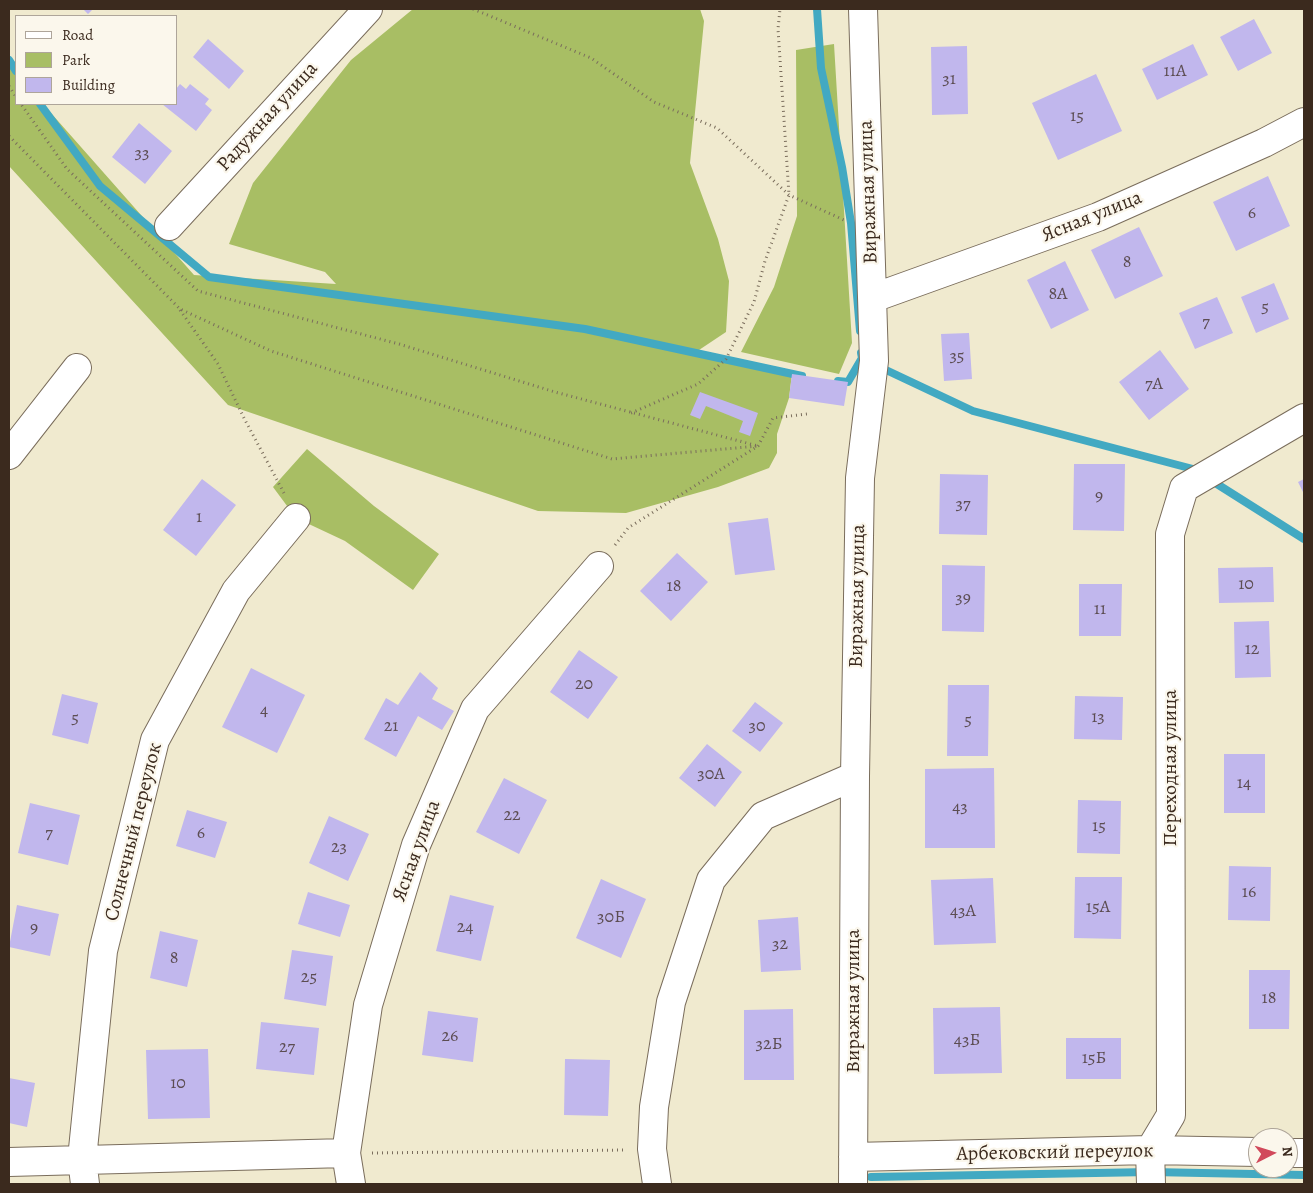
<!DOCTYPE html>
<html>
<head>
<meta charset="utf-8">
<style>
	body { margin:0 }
	#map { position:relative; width:1313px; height:1193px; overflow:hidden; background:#f0eacf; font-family:Alegreya,serif }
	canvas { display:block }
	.frame { position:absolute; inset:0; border:10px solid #3b2a1e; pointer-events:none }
	.legend { position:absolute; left:15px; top:15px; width:162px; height:90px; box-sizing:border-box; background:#fbf7ec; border:1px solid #aea59a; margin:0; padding:6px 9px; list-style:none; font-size:15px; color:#3b2a1e }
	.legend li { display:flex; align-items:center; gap:10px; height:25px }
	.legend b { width:25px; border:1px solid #aea59a }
	.north { position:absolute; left:1248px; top:1128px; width:50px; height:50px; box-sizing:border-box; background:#fbf7ec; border:1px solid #aea59a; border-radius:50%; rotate:85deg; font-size:14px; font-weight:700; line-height:20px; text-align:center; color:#3b2a1e }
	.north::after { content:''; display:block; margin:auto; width:18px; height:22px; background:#d1495b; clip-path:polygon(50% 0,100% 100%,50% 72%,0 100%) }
</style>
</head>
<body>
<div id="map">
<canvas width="1313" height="1193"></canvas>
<div class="frame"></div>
<ul class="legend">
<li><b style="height:6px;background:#fff"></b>Road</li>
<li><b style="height:14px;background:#a8be64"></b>Park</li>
<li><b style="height:14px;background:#c1b7ed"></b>Building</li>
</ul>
<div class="north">N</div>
</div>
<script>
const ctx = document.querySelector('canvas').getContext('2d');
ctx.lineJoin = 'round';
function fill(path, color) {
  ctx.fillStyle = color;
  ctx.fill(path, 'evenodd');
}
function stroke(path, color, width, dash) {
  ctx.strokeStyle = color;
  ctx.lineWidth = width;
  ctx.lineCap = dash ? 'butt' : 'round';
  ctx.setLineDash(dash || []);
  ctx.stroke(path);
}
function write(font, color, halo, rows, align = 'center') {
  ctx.font = font + ' Alegreya,serif';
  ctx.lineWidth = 4.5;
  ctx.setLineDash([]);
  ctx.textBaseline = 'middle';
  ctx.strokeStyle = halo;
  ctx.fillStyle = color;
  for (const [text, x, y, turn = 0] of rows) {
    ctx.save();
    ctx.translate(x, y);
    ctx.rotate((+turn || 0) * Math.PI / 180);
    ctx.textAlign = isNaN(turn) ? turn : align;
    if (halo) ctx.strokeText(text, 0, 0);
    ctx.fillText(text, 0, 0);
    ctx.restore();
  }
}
const green = new Path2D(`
	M413,9h287l4,12 -14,142 28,76 11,42 -3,51 -30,20 96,22 -3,24 -12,36v19l-8,15 -51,19 -92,26 -88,-2 -310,-106 -219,-239v-101l7,9v30h27l151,171 142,9 -11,-12 -96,-28 24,-61 98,-123z
	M834,44l18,299 -13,31 -98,-22 33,-65 23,-71 -1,-166z
	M307,449l67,57 65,48 -26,36 -68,-49 -49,-23 -23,-31z`);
const stream = new Path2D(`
	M817,9l4,59 21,99 9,56 9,108
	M9,60l7,11
	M40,104l60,82 109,91 376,52 217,47
	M886,370l87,41 220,58 6,4
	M838,381l10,1 14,-24 -1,-5
	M1209,479l95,60
	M871,1177l280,-5 153,3`);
const building = new Path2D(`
	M83,9h10l-5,5z
	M1254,19l18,34 -34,18 -18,-34z
	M208,39l36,32 -15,18 -36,-32z
	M1193,44l15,31 -51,25 -15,-31z
	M967,46l1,68 -36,1 -1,-68z
	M1096,74l26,57 -64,29 -26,-57z
	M180,84l6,5 4,-5 19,15 -4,5 7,6 -16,21 -34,-27h14v-15z
	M139,123l33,28 -27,33 -33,-27z
	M1268,176l22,50 -54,25 -23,-49z
	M1139,227l24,49 -48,23 -24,-49z
	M1065,261l24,49 -38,19 -24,-49z
	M1274,283l15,36 -33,14 -15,-36z
	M1217,297l16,36 -38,16 -16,-36z
	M969,333l3,46 -28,2 -3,-47z
	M1160,350l29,39 -40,31 -30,-38z
	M792,374l56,8 -4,24 -55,-8z
	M700,392l58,21 -8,23 -11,-4 4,-11 -37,-15 -6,13 -10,-4z
	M1074,464h51l-1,67 -51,-1z
	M940,474l48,1 -1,60 -48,-1z
	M202,479l34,26 -40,51 -33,-26z
	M1304,479v15l-6,-12z
	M768,518l7,52 -40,5 -7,-52z
	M677,553l31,29 -37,39 -31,-30z
	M942,565l43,1 -1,66 -42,-1z
	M1273,567l1,35 -55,1 -1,-35z
	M1079,584h43l-1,52h-42z
	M1269,621l2,56 -36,1 -1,-56z
	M579,650l39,27 -30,42 -38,-27z
	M251,668l54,27 -28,58 -55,-26z
	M420,672l18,16 -6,11 22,12 -12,19 -24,-14 -22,41 -32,-18 22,-41 12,7z
	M948,685h41l-1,71h-41z
	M62,694l36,9 -10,41 -36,-9z
	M1075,696l48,1 -1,43 -48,-1z
	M755,702l28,21 -23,29 -28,-21z
	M707,744l35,28 -27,35 -36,-29z
	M1224,754h41v59h-41z
	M994,768l1,80h-70v-79z
	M504,778l43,22 -28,54 -43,-22z
	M1078,800l43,1 -1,53 -43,-1z
	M30,803l50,12 -12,50 -50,-12z
	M187,810l40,12 -12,36 -39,-12z
	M329,816l40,18 -21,47 -39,-18z
	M1229,866l42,1 -1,54 -42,-1z
	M1075,877h47l-1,62 -47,-1z
	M993,878l3,65 -62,2 -3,-65z
	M601,879l45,20 -25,59 -45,-20z
	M308,892l42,13 -10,32 -42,-13z
	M450,895l44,11 -13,55 -45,-10z
	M17,905l42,9 -9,42 -41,-9z
	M798,917l3,53 -40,2 -3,-52z
	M160,931l38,9 -11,47 -37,-9z
	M292,950l41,6 -7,50 -42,-7z
	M1249,970h41l-1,59h-40z
	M1000,1007l2,66 -68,1 -1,-66z
	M793,1009l1,71h-50v-70z
	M428,1011l50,7 -5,44 -51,-7z
	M261,1022l58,6 -5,47 -58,-6z
	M1066,1038h55v41h-55z
	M208,1049l2,69 -62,1 -2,-69z
	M565,1059l45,1 -2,56 -44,-1z
	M9,1078l26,5 -8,44 -18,-4z`);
const path = new Path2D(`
	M473,9l118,49 63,44 63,26 72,67 55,25
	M9,86l7,11
	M9,136l171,173 91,42 341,108 146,-13 -203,-54 -156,-48 -201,-53 -131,-122 -46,-65
	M180,310l38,54 27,56 40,75
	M631,413l67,-29 28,-25 28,-57 11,-41 24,-66 -11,-166 2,-20
	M615,545l13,-17 130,-82 15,-28 34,-4
	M372,1153l254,-3`);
const minor = new Path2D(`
	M169,226l199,-217
	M873,298l225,-81 166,-74 40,-21
	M9,455l68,-87
	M1288,1153h16
	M853,1157l297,-7 108,2
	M9,1162l337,-9
	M85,1184l-3,-25 21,-208 52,-211 81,-149 60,-73
	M351,1184l-5,-31 22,-148 48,-160 59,-136 124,-143
	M657,1184l-5,-35 2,-42 17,-105 40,-122 52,-64 92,-40
	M853,1184l2,-408 5,-298 14,-117 -11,-352
	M1151,1184l-1,-34 21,-35 -1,-581 14,-46 120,-70`);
const numberNames = [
	["11А",1175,72],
	["31",949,80],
	["15",1077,117],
	["33",142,154],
	["6",1252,214],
	["8",1127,263],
	["8А",1058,295],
	["5",1265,308],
	["7",1206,323],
	["35",957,357],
	["7А",1154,385],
	["9",1099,497],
	["37",963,505],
	["1",199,518],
	["10",1246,585],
	["18",674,587],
	["39",963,599],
	["11",1100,610],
	["12",1252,650],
	["20",584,685],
	["4",264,711],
	["13",1098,718],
	["5",75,719],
	["5",968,721],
	["21",391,727],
	["30",757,727],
	["30А",711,775],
	["14",1244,784],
	["43",960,808],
	["22",512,816],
	["15",1099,827],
	["7",49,834],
	["6",201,834],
	["23",339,848],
	["16",1249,893],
	["15А",1098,908],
	["43А",963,912],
	["30Б",611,918],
	["24",465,928],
	["9",34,929],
	["32",780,945],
	["8",174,959],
	["25",309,978],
	["18",1269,999],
	["26",450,1037],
	["43Б",967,1041],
	["32Б",769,1045],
	["27",287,1048],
	["15Б",1094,1059],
	["10",178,1084]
];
const streetNames = [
	["Радужная улица",268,117,-48],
	["Виражная улица",869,192,-92],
	["Ясная улица",1092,217,-22],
	["Виражная улица",858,596,-89],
	["Переходная улица",1171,768,-90],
	["Солнечный переулок",134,832,-76],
	["Ясная улица",417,851,-70],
	["Виражная улица",854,1001,-90],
	["Арбековский переулок",1055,1153,-1]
];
fill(green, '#a8be64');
stroke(stream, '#42a9c2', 8);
fill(building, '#c1b7ed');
stroke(minor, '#7a6d5c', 30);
stroke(path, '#7a6d5c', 3, [1, 4]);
stroke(minor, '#fff', 28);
write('18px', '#5c4d52', null, numberNames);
write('20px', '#3b2a1e', '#fbf7ec', streetNames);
</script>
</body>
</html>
